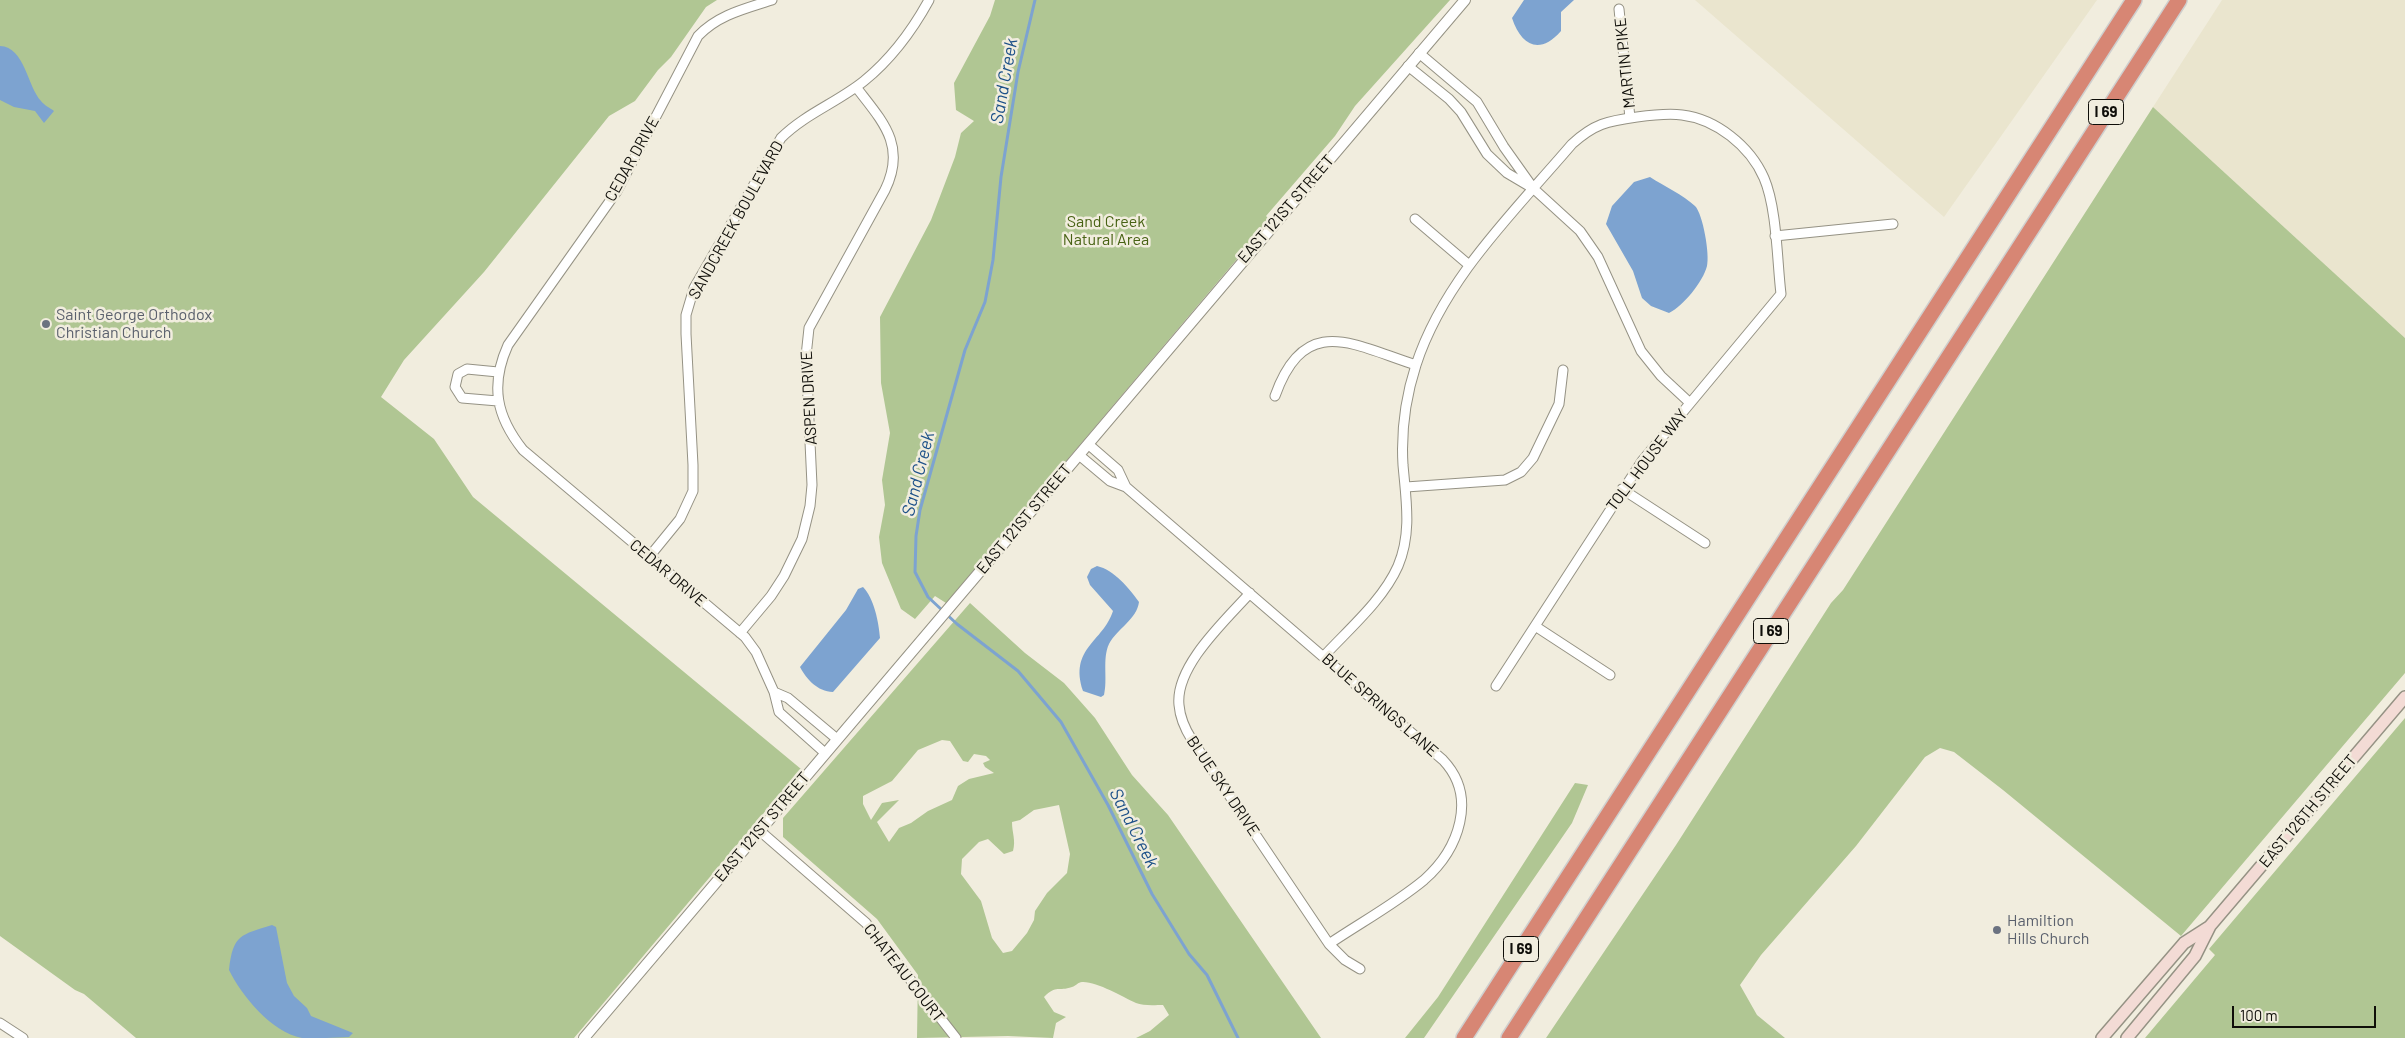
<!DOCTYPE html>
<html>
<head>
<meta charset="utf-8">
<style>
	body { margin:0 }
	#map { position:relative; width:2405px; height:1038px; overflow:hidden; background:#f1edde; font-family:Barlow,sans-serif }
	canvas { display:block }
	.scale { position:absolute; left:2232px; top:1006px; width:144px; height:22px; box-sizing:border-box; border:2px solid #0f0e09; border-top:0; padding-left:6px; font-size:15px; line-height:18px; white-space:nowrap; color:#0f0e09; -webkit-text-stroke:4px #f1edde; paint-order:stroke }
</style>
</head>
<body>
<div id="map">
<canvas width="2405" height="1038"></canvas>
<div class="scale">100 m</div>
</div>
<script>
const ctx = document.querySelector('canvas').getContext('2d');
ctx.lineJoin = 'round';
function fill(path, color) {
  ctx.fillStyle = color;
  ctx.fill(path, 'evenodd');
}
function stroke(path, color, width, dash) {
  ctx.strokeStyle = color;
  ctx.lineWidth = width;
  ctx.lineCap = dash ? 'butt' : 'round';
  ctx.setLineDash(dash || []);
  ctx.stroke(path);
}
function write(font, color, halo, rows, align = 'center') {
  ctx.font = font + ' Barlow,sans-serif';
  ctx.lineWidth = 5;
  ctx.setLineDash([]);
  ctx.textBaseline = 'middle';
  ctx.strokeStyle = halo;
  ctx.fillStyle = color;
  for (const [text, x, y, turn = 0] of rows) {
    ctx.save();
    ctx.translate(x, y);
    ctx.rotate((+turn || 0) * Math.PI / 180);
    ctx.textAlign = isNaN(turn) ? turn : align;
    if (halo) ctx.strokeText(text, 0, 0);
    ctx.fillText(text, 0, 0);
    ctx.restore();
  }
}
const built = new Path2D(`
	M1695,0h402l-153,217z
	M2222,0h183v338l-252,-231z`);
const green = new Path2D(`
	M0,0h717l-11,7 -35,50 -13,13 -23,31 -26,15 -125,156 -80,88 -23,37 53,42 39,58 328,272 -227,269h-438l-52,-44 -9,-4 -75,-54z
	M995,0h455l-95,106 -20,30 -69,80 4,4 -324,383 -11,-7 -20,23 -14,-10 -19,-46 -3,-26 6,-32 -3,-25 8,-47 -9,-50 -1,-66 51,-97 24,-63 6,-24 13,-12 -18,-11 -2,-27 36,-67z
	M2153,107l252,231v335l-224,263 -178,-146 -49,-38 -14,-4 -15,9 -69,89 -95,109 -21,30 17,30 28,23h-239l130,-193 155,-242 12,-13z
	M970,603l55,50 39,30 31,35 37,57 36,40 153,223h-185l14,-7 19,-16 -6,-10c-8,0 -20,1 -27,-2 -13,-6 -40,-22 -54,-21 -4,0 -6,4 -10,5 -14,5 -15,-3 -28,10l10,15 12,5 -10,6 -3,15 -45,-2 -91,2 1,-63 -41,-56 -94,-82v-19zM942,740l8,1 13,20 5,1 6,-8 12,2 4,4 -7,3 2,4 9,6 -25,6 -11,7 -6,14 -24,11 -17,12 -12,5 -10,14 -12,-20 22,-22 -17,3 -11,17 -8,-16v-8l29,-15 26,-31zM1059,805l11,49 -3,19 -20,20 -12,18 -1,9 -7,13 -15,18 -9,2 -11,-15 -11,-37 -20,-27 1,-15 17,-17 9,-3 16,15 9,-3c3,-11 -1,-18 -1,-29l8,-2 14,-10z
	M2405,718v320h-260l70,-83 -6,-6z
	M1575,783l13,2 -16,38 -148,215h-19l33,-41z`);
const water = new Path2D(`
	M1524,0h50l-13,12v19c-22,25 -40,14 -49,-13z
	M0,46c25,1 27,40 41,55 3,4 9,7 13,10l-10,12 -9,-12 -21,-4 -14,-7z
	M1650,177c14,9 33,18 45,29 8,8 15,49 12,60 -4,16 -24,40 -38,47l-18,-7 -9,-8 -9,-27 -27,-47 6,-18 22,-24z
	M1097,566c17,4 32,22 42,36 -2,17 -22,27 -30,42 -7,15 -1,35 -5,51l-3,2 -18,-6c-14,-43 20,-49 30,-80l-23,-26 -3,-8 4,-8z
	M863,587c11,11 16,36 17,51l-47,54c-16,-1 -26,-12 -33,-25l46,-57 12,-21z
	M272,925l4,2 11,56 7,13 13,12 4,8 42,17 -4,4c-13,1 -34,1 -47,1 -31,-6 -60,-42 -73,-68 4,-36 12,-35 43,-45z`);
const stream = new Path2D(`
	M1035,0l-17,72 -17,105 -8,83 -8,42 -20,48 -45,160 -4,26 -1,36 13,25 29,27 61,47 43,51 47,83 44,89 37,60 18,21 31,63`);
const minor = new Path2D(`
	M772,0c-28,9 -54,15 -74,36l-81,155 -109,154c-18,40 -12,71 15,105l222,187 11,15 18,40 5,20 46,41
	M1619,9l11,109
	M1419,53l58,49 27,45 27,38
	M1408,66l41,33 12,13 26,42 20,19 27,16 46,42 18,26 43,94 20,25 29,27
	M1415,219l54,46
	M1775,236l118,-12
	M1275,396c30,-84 78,-51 141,-31
	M498,401l-36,-3 -7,-11 3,-13 9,-5 31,3
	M1088,444l30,26 8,17
	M1079,455l31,26 16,6 317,273c35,37 16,89 -19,120 -29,24 -64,43 -95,64
	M1406,487l99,-7 16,-8 12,-14 26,-54 4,-34
	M1622,489l83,54
	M649,557l31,-38 13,-28v-26l-7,-131v-19l8,-27 87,-150c24,-24 57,-36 83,-57 27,-22 48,-50 65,-81
	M1250,593c-24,27 -75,73 -71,112 1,13 6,24 13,35l137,204 16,16 15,9
	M1535,626l75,49
	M740,633l31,-37 13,-20 18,-37 8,-33 2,-21 -6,-129 3,-28 76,-138c22,-45 -3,-69 -29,-103
	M1324,656c25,-27 59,-56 74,-90 14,-33 8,-66 5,-101 -2,-33 3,-69 13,-100 28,-86 98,-153 156,-221 22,-20 35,-23 65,-27 15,-2 30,-4 45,-2 34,4 68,31 82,63 13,30 13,83 17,116l-139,167 -146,225
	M774,692l14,6 49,41
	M760,831l106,92 90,115
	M0,1023l23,15`);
const tertiary = new Path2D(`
	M584,1038l881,-1038`);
const secondary = new Path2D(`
	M2102,1038l82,-95 25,-16
	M2127,1038l68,-82 15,-30 195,-229`);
const motorway = new Path2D(`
	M1464,1038l670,-1038
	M1509,1038l670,-1038`);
const markers = [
	[46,324,5,"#6b7280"],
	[1997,930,5,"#6b7280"]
];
const shields = [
	[2106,112,35],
	[1771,631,35],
	[1521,949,35]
];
const shieldNames = [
	["I 69",2106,112],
	["I 69",1771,631],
	["I 69",1521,949]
];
const streetNames = [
	["MARTIN PIKE",1625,63,-96],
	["CEDAR DRIVE",632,159,-61],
	["EAST 121ST STREET",1286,209,-49],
	["SANDCREEK BOULEVARD",736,220,-61],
	["ASPEN DRIVE",809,398,-93],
	["TOLL HOUSE WAY",1647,460,-53],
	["EAST 121ST STREET",1024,519,-50],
	["CEDAR DRIVE",668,573,40],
	["BLUE SPRINGS LANE",1380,705,41],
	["BLUE SKY DRIVE",1223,786,56],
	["EAST 126TH STREET",2308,811,-50],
	["EAST 121ST STREET",762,827,-50],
	["CHATEAU COURT",904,973,52]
];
const parkNames = [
	["Sand Creek",1106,222],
	["Natural Area",1106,240]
];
const worshipNames = [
	["Saint George Orthodox",56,315],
	["Christian Church",56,333],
	["Hamiltion",2007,921],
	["Hills Church",2007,939]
];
const waterNames = [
	["Sand Creek",1004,81,-80],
	["Sand Creek",918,474,-76],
	["Sand Creek",1134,828,63]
];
fill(built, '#eae5ce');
fill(green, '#b0c693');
fill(water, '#7da3d0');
stroke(stream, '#7da3d0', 3);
stroke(minor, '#959284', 11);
stroke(tertiary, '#959284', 12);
stroke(secondary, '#959284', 14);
stroke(motorway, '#cfcfce', 18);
stroke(minor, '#fff', 9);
stroke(tertiary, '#fff', 10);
stroke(secondary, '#f3dbd5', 11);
stroke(motorway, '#d78674', 15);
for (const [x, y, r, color] of markers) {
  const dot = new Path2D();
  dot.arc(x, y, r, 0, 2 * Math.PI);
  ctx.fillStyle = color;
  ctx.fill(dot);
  stroke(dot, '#f1edde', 2);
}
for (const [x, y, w] of shields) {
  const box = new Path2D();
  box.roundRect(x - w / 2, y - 12.5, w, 25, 4);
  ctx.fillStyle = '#f1edde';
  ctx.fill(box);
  stroke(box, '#0f0e09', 1);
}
write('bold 15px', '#0f0e09', null, shieldNames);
write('16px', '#0f0e09', '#f1edde', streetNames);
write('16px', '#476213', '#f1edde', parkNames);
write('16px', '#5b616d', '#f1edde', worshipNames, 'left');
write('italic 18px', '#1c5088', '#f1edde', waterNames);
</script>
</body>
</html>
